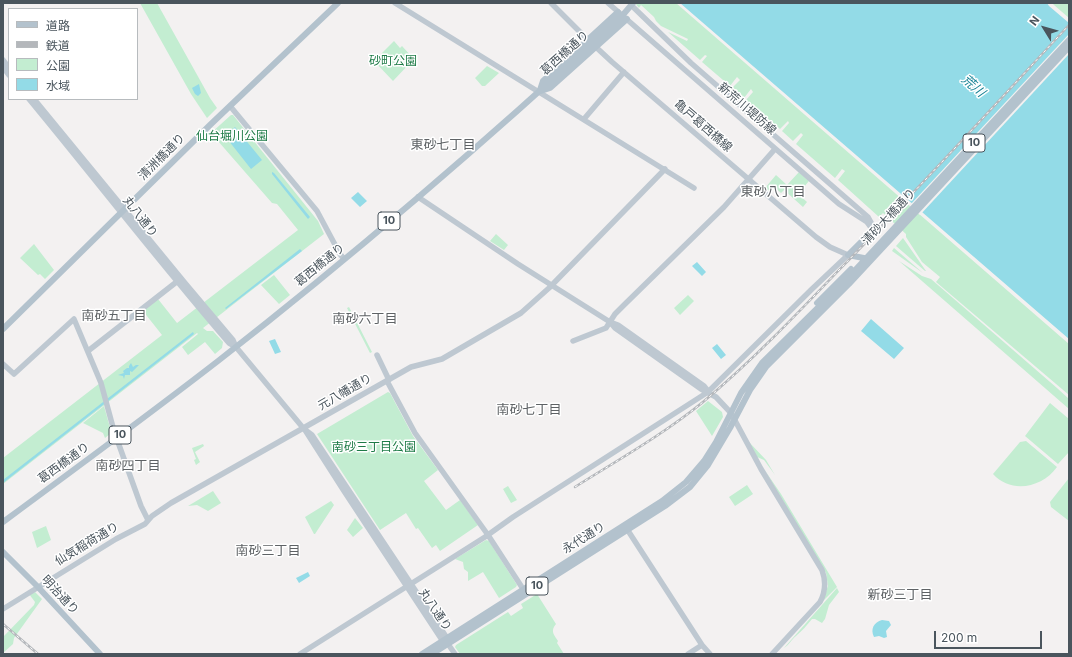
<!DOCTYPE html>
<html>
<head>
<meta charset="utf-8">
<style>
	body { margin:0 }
	#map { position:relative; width:1072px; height:657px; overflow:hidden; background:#f3f1f1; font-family:Inter,"Noto Sans JP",sans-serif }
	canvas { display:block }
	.frame { position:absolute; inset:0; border:4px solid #4a555d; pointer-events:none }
	.legend { position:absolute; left:8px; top:8px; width:130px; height:92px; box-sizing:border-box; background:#fff; border:1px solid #b7bbbe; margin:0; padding:5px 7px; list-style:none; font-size:12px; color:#4a555d }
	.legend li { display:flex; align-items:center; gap:8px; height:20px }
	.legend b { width:20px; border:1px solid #b7bbbe }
	.north { position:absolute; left:1024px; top:8px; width:40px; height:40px; -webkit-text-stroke:3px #fff; paint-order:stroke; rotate:307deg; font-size:11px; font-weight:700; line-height:16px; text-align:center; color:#4a555d }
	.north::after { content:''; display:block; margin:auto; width:14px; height:18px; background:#4a555d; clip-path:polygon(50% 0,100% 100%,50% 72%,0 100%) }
	.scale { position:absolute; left:934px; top:631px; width:108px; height:18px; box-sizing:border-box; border:2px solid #4a555d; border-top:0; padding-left:5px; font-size:12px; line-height:14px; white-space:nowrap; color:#4a555d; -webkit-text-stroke:3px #fff; paint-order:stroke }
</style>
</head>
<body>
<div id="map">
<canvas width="1072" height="657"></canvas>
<div class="frame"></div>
<ul class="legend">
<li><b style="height:5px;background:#b3c2cd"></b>道路</li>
<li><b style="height:5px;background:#b4b7bb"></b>鉄道</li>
<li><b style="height:11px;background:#c3edd1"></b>公園</li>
<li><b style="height:11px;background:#93dbe7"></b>水域</li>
</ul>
<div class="north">N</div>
<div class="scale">200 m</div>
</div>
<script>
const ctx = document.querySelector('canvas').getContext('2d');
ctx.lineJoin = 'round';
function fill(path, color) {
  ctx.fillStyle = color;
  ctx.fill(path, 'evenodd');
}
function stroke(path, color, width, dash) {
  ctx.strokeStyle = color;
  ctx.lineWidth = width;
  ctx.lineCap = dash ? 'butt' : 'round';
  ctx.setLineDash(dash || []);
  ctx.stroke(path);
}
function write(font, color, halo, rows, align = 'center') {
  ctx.font = font + ' Inter,"Noto Sans JP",sans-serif';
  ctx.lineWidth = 3;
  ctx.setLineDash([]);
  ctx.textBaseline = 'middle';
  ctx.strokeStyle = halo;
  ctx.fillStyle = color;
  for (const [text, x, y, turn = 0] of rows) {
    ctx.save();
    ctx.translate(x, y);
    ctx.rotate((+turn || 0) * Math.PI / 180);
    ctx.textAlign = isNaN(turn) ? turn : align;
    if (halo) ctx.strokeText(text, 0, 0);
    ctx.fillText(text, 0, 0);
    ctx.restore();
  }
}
const green = new Path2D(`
	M140,3h17l53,95 7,10 -10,10 -16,-24z
	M635,3h41l393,341v51l-133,-113 4,-5 -18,-15 -16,-25v-3l-23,-21 -4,4 -41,-37 7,-9 -3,-2 -7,9 -39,-34 7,-9 -2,-2 -8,8 -11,-10 7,-8 -1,-2 -8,8 -34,-29 7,-8 -2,-3 -7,9 -12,-10 8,-8 -3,-3 -7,9 -28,-24 5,-6 -2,-1 -5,5 -32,-28 19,9 1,-2 -27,-13 -5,-5 -2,-4 -13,-12 -2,3z
	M1052,3h17v15l-15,-13z
	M394,41l6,7 2,-2 11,12 -3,2 1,2 -18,19 -19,-20z
	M487,66l12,7 -14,13h-3l-7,-8z
	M231,115h2l85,106 6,13 -121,94 4,3h6l10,11 -1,6 -7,6 -10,-12 -17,13 -6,-8 16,-13 -1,-1 -194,151v-26l159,-123 -19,-24 15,-12 19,24 121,-93 -21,-26 -5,-1 -61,-70z
	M799,172l10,9 -11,13 9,8 -4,5 -19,-17 -3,3 -8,-7 -5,5 -3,-3 11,-13 11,10z
	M496,234l12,11 -4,5 -14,-9z
	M903,238l23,33h-1l-29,-25z
	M34,244l20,26 -9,9 -5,-5 -2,1 -18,-17z
	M894,248l29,25 -31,-22z
	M899,261l23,15 9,3 126,109 12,11v10z
	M274,275l16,20 -11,9 -18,-19z
	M688,295l6,6 -14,14 -6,-7z
	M349,307l23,45 -2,1 -23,-45z
	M388,392l2,1 23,43 25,34 -14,11 22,29 14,-10 18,25 -38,26 -4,-6 -4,3 -14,-20 -2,1 -10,-16 -26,17 -63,-96z
	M708,401l14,11 1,5 -11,19 -16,-25z
	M1050,403l19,16v33l-11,12 -33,-28z
	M104,406l7,25 -1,3 -5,4 -2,-5 -20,-10z
	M1026,441l31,26c-15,21 -46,27 -64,7l27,-32z
	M749,442l17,18 9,15 -11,-15 -7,-3z
	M203,444l1,2 -9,6 5,10 -4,3 -2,-5 2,-1 -4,-11z
	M764,469l17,25 56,93 -15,15 6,-16 -2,-13z
	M1069,478v43l-18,-14 -1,-5z
	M747,485l6,9 -18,12 -6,-9z
	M508,486l9,14 -6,3 -8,-14z
	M213,491l8,12 -13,8 -11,-6 -9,1z
	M331,501l3,4 -19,29h-1l-9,-17z
	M355,518l8,10 -10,9 -6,-7z
	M46,526l5,14 -14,8 -5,-16z
	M486,540l3,1 28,44 -1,2 -17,11 -16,-26 -15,9v-9l-4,-3 -1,-7 -8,-3z
	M837,588l2,4 -10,13 -4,14 -3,4 -7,-4h-3c-5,6 -10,12 -16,17 -5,4 -7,9 -12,12z
	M35,592l7,7 -28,39 -1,6 -10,9v-16l31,-32 1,-3 -6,-8z
	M537,594l19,30c-6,7 -2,11 2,17l-1,2 7,11h-104l-5,-7 1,-2 52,-33 3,4 12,-8 -2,-4z`);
const water = new Path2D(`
	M680,3h367l2,3 20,17v316z
	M199,84l2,9 -3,3 -3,-2 -3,-6z
	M235,127l27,33 -11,9 -26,-33z
	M272,172l2,1 36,44 -2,2 -36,-45z
	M358,192l9,9 -7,6 -9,-9z
	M300,249l2,2 -76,58 -1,-1z
	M697,262l9,10 -4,4 -10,-10z
	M871,319l33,29 -10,11 -33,-28z
	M193,332l1,2 -191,149v-3z
	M275,339l6,13 -6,2 -6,-13z
	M717,344l9,11 -5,4 -9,-11z
	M131,363l2,4 3,-2h3l-7,7 -2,-1v4h-5l-1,4 -1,-3 -5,-1 6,-2 -1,-2 4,-3h2v-2z
	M308,572l2,4 -11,7 -3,-5z
	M882,620l7,1 2,4 -5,6 1,6 -3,1 -5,-2 -5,1c-4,-8 0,-15 8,-17z`);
const pier = new Path2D(`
	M1069,34v20l-149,161 -10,-10z`);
const secondary = new Path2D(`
	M395,3l299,185
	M608,3l231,201 28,18 6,8
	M631,5l60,58 177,154 5,9
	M3,60l6,8
	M3,67l6,8
	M29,99c67,81 131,164 200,244l7,4 68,82 8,6 135,203 1,6 7,10
	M34,99l151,184 48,57 3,7
	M230,106l87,105 23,43 4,5
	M584,119l40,-47
	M418,197l100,67 92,58 8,3 86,61 4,5
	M610,322l5,6 86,61 15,8 15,16 30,56 61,101c4,11 4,21 -2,32l-48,52
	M573,341l33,-13 9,-14 9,-9 100,-98 51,-58
	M88,351l91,-71
	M377,355l12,25
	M3,364l11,10 60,-55 27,64 13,48 27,75 7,14
	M387,381l28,52 73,102 37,57
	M305,430l39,61 98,149 4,3
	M625,526l77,119 -14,9
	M3,609l113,-70 29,-15 7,-8 19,-13 240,-136 31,-8 79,-46 28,-25 116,-119
	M702,645l8,9
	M300,654l185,-117 28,-20 195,-125 104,-103 36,-34 -18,-8 -14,-10 -204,-175 -28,-26 -33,-33`);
const primary = new Path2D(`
	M540,90l3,-9 75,-69
	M541,91l9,-3 77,-69
	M848,255l21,4
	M848,255l23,-23
	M817,303l34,-34
	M3,329l207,-204 128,-122
	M3,522c72,-53 144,-106 215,-161 140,-109 274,-225 404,-345l11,-13
	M3,552l35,35 62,67
	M422,654l240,-153 24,-19 18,-21 12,-19 25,-49 21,-30 83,-82 224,-241
	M432,654l233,-148 25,-19 18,-22 22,-37 20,-38 16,-23 83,-83 220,-237`);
const rail = new Path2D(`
	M575,487c43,-27 89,-53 128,-85 49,-41 93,-87 137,-133 78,-80 153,-162 229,-244
	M3,624l35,30`);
const shields = [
	[974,143,22],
	[389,221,22],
	[120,435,22],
	[537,586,22]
];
const shieldNames = [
	["10",974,143],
	["10",389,221],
	["10",120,435],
	["10",537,586]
];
const streetNames = [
	["葛西橋通り",565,53,-42],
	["新荒川堤防線",747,109,41],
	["亀戸葛西橋線",703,126,41],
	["清洲橋通り",162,157,-45],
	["丸八通り",140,217,52],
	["清砂大橋通り",889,217,-47],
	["葛西橋通り",320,265,-39],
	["元八幡通り",345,392,-30],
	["葛西橋通り",64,463,-36],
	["永代通り",584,538,-32],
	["仙気稲荷通り",87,544,-31],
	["明治通り",60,595,47],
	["丸八通り",435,610,56]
];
const parkNames = [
	["砂町公園",393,61],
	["仙台堀川公園",232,136],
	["南砂三丁目公園",374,447]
];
const waterNames = [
	["荒川",973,86,41]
];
const neighbourhoodNames = [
	["東砂七丁目",443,145],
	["東砂八丁目",773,192],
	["南砂五丁目",114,316],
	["南砂六丁目",365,319],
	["南砂七丁目",529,410],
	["南砂四丁目",128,466],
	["南砂三丁目",268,551],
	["新砂三丁目",900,595]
];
fill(green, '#c3edd1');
fill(water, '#93dbe7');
fill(pier, '#f3f1f1');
stroke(secondary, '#bec8d1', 5.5);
stroke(primary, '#b3c2cd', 6);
stroke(rail, '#b4b7bb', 2.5);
stroke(rail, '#fff', 1, [3]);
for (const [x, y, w] of shields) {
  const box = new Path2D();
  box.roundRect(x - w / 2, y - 9, w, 18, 3);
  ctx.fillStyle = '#fff';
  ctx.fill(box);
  stroke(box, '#4a555d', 1);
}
write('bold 11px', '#4a555d', null, shieldNames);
write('12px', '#4a555d', '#fff', streetNames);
write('12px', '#1e7b47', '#fff', parkNames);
write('italic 13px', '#168295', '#fff', waterNames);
write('13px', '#5e6265', '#fff', neighbourhoodNames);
</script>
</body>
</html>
